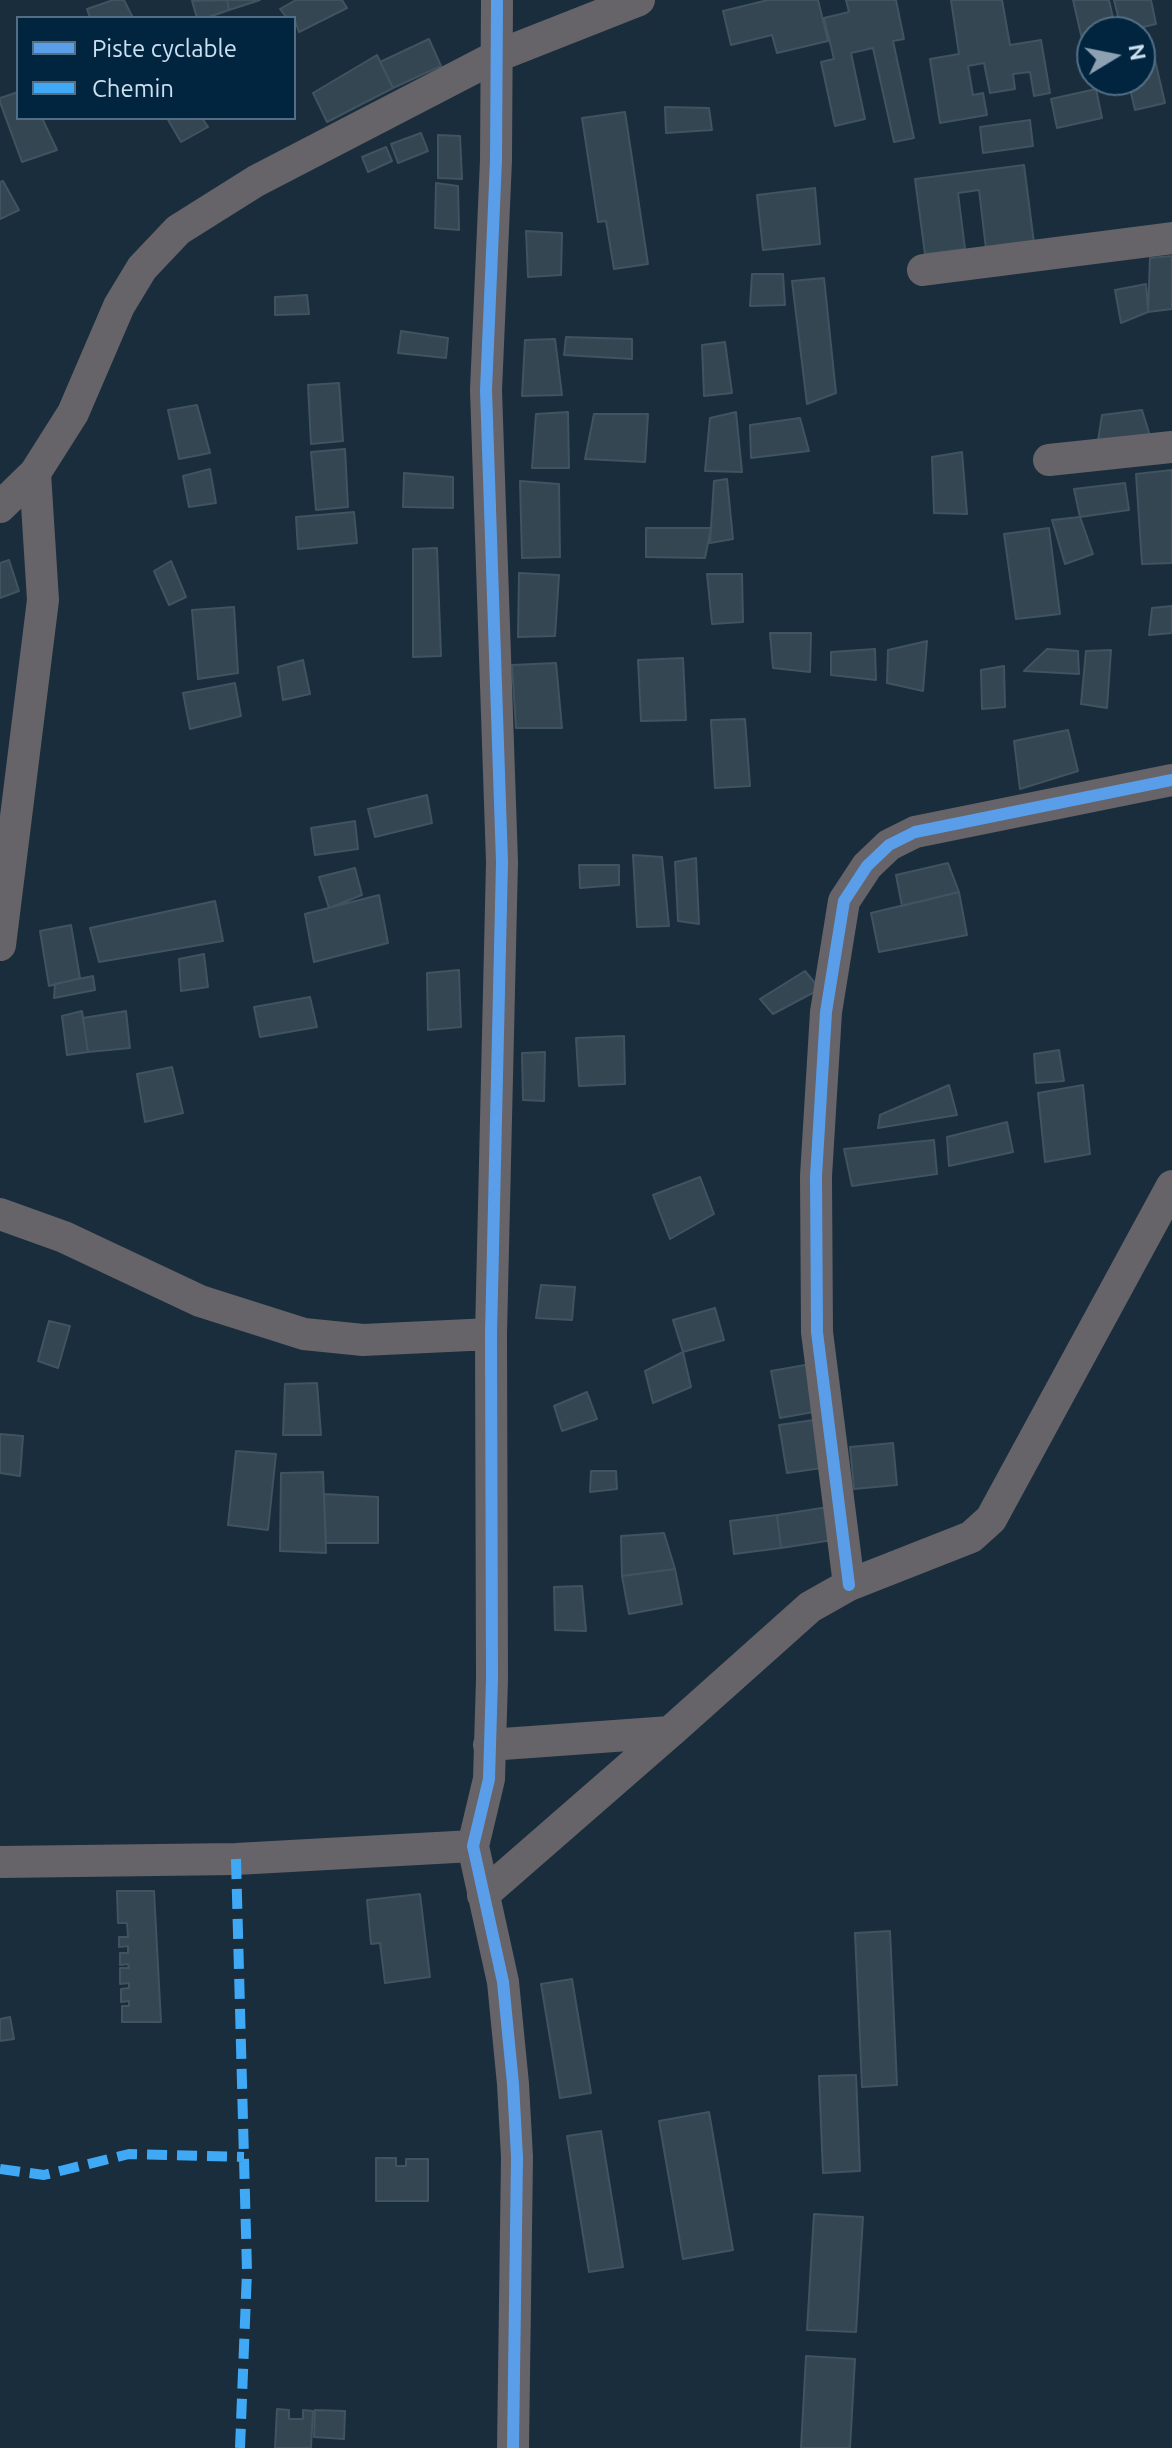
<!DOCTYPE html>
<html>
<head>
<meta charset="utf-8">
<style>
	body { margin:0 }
	#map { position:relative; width:1172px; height:2448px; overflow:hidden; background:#192d3c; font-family:Ubuntu,sans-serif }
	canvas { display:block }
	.legend { position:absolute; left:16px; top:16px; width:280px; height:104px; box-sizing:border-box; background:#01243f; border:2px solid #526f86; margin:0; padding:10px 14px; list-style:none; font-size:24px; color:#cce0f1 }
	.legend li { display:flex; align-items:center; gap:16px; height:40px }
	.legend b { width:40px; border:2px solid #526f86 }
	.north { position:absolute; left:1076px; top:16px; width:80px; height:80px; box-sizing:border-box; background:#01243f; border:2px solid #526f86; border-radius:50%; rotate:80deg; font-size:22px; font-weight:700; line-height:32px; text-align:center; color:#cce0f1 }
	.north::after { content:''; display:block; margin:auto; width:28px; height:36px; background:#8da1b2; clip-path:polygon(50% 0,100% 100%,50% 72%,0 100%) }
</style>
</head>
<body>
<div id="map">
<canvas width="1172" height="2448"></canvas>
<ul class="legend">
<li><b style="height:10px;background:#5a9eea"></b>Piste cyclable</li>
<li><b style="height:10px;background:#3fa9f5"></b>Chemin</li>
</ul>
<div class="north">N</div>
</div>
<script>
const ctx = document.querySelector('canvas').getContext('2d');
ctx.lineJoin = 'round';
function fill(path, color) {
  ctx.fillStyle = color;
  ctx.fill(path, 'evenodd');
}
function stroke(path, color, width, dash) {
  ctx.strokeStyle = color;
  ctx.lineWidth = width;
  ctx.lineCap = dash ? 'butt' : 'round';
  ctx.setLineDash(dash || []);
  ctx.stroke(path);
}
const building = new Path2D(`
	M113,0h11l9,18h-43l-3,-9z
	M227,0h33l-31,10z
	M227,0l2,10 -23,8h-9l-5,-17z
	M296,0h46l5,8 -48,24 -5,-14h-7l-7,-9z
	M768,0h50l10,41 -51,12 -5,-18 -41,10 -8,-34z
	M846,0h50l8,39 -11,2 21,97 -20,4 -21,-94 -22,5 14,66 -30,7 -14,-64 13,-3 -10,-41 25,-6z
	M951,0h51l8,45 31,-5 9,53 -16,3 -4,-24 -17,2 2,15 -25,4 -6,-30 -16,3 5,29 10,-2 4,22 -47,8 -10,-64 29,-5z
	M1073,0h36l7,32h-24v32l-4,1z
	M1114,0h37l5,24 -34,8z
	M429,39l12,27 -48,22 -13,-26z
	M1140,49l2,9 12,-2 11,47 -30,7 -7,-30h12z
	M377,55l16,33 -66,34 -14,-29z
	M1096,89l6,29 -45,10 -6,-29z
	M18,92v26h24l15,32 -35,12 -22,-60v-4z
	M665,107l44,1 3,22 -46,3z
	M625,112l23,152 -34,5 -8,-48 -8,1 -16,-104z
	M167,118h35l6,9 -27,15z
	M1030,120l3,26 -50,7 -3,-26z
	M421,133l7,18 -30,12 -7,-19z
	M438,135l22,1 2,43 -24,-1z
	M386,147l6,14 -24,11 -6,-15z
	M1024,165l10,78 -48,6 -7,-59 -21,3 7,56 -40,5 -10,-75z
	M3,181l16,29 -19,9v-37z
	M436,183l22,3 1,44 -24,-2z
	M815,188l5,56 -57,6 -6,-55z
	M526,231l36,2 -1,42 -33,2z
	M1172,256v53l-24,3 2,-54z
	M752,274h31l2,31 -35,1z
	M824,278l12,115 -29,11 -15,-123z
	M1146,284l2,28 -27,11 -6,-33z
	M307,295l2,19 -34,1v-18z
	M401,331l47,7 -2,20 -48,-5z
	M566,337l66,2v20l-68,-4z
	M555,339l7,56 -40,1 3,-56z
	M725,342l7,51 -28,3 -2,-51z
	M339,383l4,58 -32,3 -3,-59z
	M197,405l13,48 -31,6 -11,-49z
	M1142,410l11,36 -56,1 5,-32z
	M568,412l1,56h-37l4,-54z
	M736,412l6,60 -37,-1 5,-53z
	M594,414h54l-3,48 -60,-3z
	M800,418l9,33 -58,7 -1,-33z
	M345,449l3,58 -32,3 -5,-58z
	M962,452l5,62 -33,-1 -2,-56z
	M210,469l6,34 -27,4 -6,-31z
	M1172,470v93l-30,1 -6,-90z
	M404,473l49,4v31l-50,-1z
	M727,479l6,60 -23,4 4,-62z
	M520,481l39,3 1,73 -38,1z
	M1125,483l4,27 -49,7 -6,-28z
	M354,512l3,31 -59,6 -2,-32z
	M1080,517l13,37 -28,10 -13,-44z
	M646,528h65l-6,30 -59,-1z
	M1049,528l11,86 -44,5 -12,-85z
	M437,548l4,108 -28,1v-108z
	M9,560l10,31 -19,7v-35z
	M171,561l15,36 -17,8 -15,-34z
	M519,573l40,2 -4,61 -37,1z
	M707,574h35l1,48 -31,2z
	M1172,606v27l-23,2 3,-27z
	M234,607l4,66 -40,6 -6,-69z
	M770,633h41l-1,39 -37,-4z
	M927,641l-4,50 -36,-8 1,-33z
	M875,649l1,31 -45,-5v-23z
	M1047,649l31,2 1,23 -55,-3z
	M1111,650l-4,58 -26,-4 5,-53z
	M683,658l3,62 -45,1 -3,-61z
	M303,660l7,34 -27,6 -5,-33z
	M556,663l6,65h-46l-4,-63z
	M1004,666l1,41 -23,2 -1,-39z
	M235,683l6,33 -51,13 -7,-36z
	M745,719l5,67 -35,2 -4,-68z
	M1068,730l10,41 -58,18 -6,-48z
	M427,795l5,28 -57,14 -7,-28z
	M355,821l3,28 -43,6 -4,-27z
	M633,855l29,2 7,69 -32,1z
	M696,858l3,66 -21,-3 -3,-59z
	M948,863l11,29 -57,14 -6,-31z
	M579,865h40v20l-39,3z
	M355,868l7,27 -33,13 -10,-31z
	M959,892l8,43 -88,17 -8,-39z
	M379,895l9,48 -74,19 -9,-48z
	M215,901l8,40 -124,21 -9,-34z
	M71,925l9,53 -31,8 -9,-55z
	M204,954l4,33 -27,4 -2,-32z
	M459,970l2,57 -33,3 -1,-57z
	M805,971l15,18 -47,25 -13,-15z
	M93,976l2,14 -41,8 1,-14z
	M310,997l7,30 -57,10 -6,-30z
	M82,1011l6,41 -21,3 -5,-39z
	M126,1011l4,37 -42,4 -5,-34z
	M624,1036l1,48 -46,2 -3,-48z
	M1059,1050l5,31 -28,2 -2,-29z
	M545,1052l-1,49 -21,-1 -1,-47z
	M172,1067l11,46 -38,9 -8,-48z
	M949,1085l8,30 -79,13 2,-13z
	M1083,1085l7,69 -45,8 -7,-69z
	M1007,1122l6,30 -64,14 -2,-29z
	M934,1140l3,34 -85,12 -8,-37z
	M700,1177l14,37 -44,25 -17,-44z
	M541,1285l34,2 -3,33 -36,-2z
	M715,1308l9,32 -41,12 -10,-32z
	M49,1321l21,5 -12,42 -20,-7z
	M683,1352l8,35 -38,16 -8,-32z
	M811,1364l8,47 -39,7 -9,-47z
	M317,1383l4,52h-38l2,-51z
	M587,1392l10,27 -35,12 -8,-25z
	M814,1420l8,48 -35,5 -8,-48z
	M0,1434l23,2 -3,40 -20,-3z
	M893,1443l4,42 -43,4 -4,-42z
	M236,1451l40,3 -8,76 -40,-5z
	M591,1471h25l1,18 -27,3z
	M323,1472l3,81 -46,-2 1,-78z
	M324,1494l54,3v46h-52z
	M828,1507l5,33 -52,8 -4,-33z
	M777,1515l4,33 -47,6 -4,-33z
	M664,1533l11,36 -53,7 -1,-40z
	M675,1569l7,35 -53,10 -7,-38z
	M582,1586l4,45 -31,-1 -1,-43z
	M117,1891h37l7,131h-39v-16h7v-5l-8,1v-13l8,-1v-5l-9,1v-16h9l-1,-4 -8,1v-12h8v-7l-9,1v-10h9l-1,-14h-9z
	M420,1894l10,83 -45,6 -5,-40 -9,1 -4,-44z
	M890,1931l7,154 -35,2 -7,-154z
	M572,1979l19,114 -31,5 -19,-114z
	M10,2017l4,22 -14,2v-22z
	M856,2075l4,96 -37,2 -4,-97z
	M709,2112l24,138 -50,9 -24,-138z
	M601,2131l22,136 -34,5 -22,-136z
	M376,2158h20v8h10v-7h22v42h-52z
	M814,2214l49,3 -7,115 -49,-2z
	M806,2356l49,3 -5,89h-49z
	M277,2409l12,1v9h14v-9l10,1 -2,37h-36z
	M315,2410l30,1 -1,28 -30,-2z`);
const minor = new Path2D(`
	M497,0l-1,160 -10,230 16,472 -11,472 1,345 -3,100 -16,67 30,136 10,102 4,73 -4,291
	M923,270l249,-32
	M1049,460l123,-13
	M0,507l35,-34 38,-60 46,-107 23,-38 36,-38 78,-49 241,-125 142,-56
	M0,945l43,-345 -8,-127
	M0,1214l64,23 136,64 104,33 59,6 128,-6
	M849,1585l-32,-253 -1,-156 10,-164 18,-111 23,-35 22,-21 26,-13 257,-52
	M489,1745l181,-13 140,-125 39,-22 122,-48 20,-18 181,-333
	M0,1862l236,-3 237,-13
	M483,1895l187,-163`);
const quiet = new Path2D(`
	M236,1859l11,412 -7,177
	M0,2169l44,6 85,-21 115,3`);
const cycleway = new Path2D(`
	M497,0l-1,160 -10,230 16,472 -11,472 1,345 -3,100 -16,67 30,136 10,102 4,73 -4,291
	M849,1585l-32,-253 -1,-156 10,-164 18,-111 23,-35 22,-21 26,-13 257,-52`);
fill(building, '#334652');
stroke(building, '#405360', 2);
stroke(minor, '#666369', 32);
stroke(quiet, '#3fa9f5', 10, [20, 10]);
stroke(cycleway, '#5a9eea', 12);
</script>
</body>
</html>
